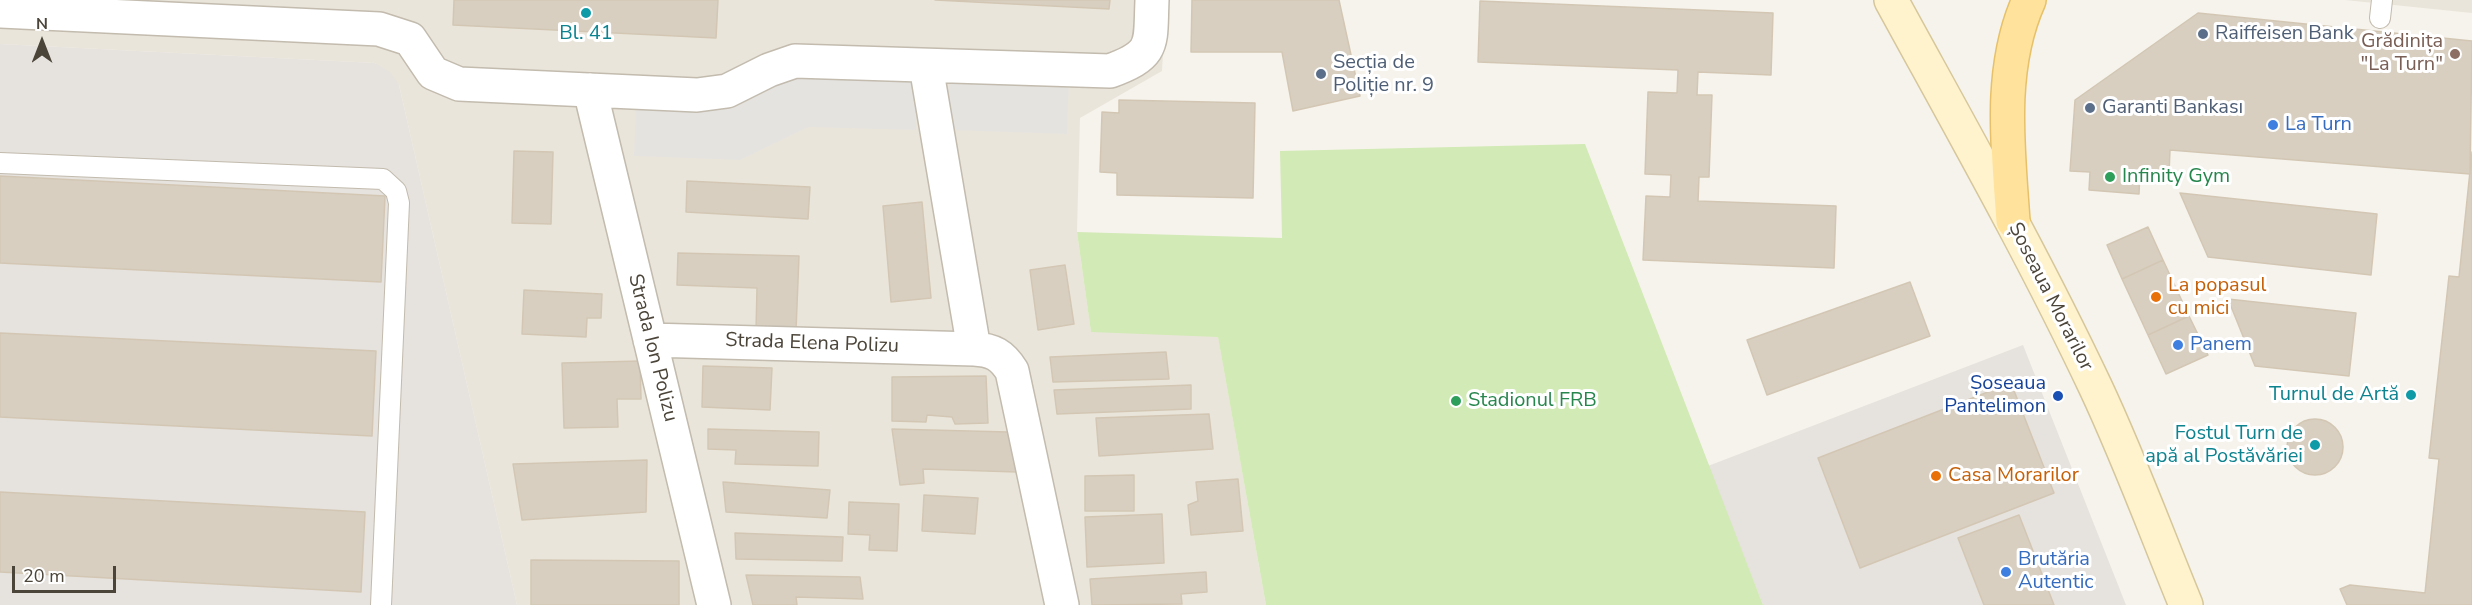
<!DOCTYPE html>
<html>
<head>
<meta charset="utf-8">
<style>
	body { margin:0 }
	#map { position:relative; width:2472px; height:605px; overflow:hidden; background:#f6f3ec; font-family:"Nunito Sans",sans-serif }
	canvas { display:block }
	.north { position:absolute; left:12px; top:12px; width:60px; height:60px; -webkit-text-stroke:4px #fff; paint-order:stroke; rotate:0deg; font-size:16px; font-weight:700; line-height:24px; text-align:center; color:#4b4439 }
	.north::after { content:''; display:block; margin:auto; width:21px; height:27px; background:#4b4439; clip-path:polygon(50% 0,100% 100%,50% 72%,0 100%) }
	.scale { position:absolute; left:12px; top:566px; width:104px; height:27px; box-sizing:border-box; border:3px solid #4b4439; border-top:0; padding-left:8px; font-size:18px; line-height:21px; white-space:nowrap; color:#4b4439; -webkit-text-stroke:4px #fff; paint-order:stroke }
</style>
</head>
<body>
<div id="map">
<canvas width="2472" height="605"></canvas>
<div class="north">N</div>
<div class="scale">20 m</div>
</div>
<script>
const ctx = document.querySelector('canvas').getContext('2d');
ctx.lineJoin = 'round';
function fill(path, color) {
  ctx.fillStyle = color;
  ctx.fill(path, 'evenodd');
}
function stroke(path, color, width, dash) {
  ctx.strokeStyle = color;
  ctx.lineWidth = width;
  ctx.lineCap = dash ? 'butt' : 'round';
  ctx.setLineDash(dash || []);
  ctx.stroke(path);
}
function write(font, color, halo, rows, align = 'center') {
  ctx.font = font + ' "Nunito Sans",sans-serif';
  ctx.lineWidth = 6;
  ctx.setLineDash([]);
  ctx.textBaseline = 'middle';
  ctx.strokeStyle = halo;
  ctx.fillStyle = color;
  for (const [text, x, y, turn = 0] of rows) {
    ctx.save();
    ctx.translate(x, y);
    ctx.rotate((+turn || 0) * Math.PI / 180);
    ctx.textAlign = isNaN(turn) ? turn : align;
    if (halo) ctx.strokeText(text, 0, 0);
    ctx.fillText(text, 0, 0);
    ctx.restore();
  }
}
const residential = new Path2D(`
	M0,0h1166l-4,71 -82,47 -3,114 14,99 127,5 48,269h-749l-118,-520 -24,-22 -375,-19z
	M2345,0h127v13z`);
const industrial = new Path2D(`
	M0,44l375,19 15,9 9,13 118,520h-517z
	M2023,345l103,260h-363l-55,-139z`);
const green = new Path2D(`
	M1585,144l178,461h-497l-48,-268 -127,-5 -14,-100 205,6 -2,-87z`);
const parking = new Path2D(`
	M795,72l122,3 -1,55 -108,-3 -68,33 -106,-4 2,-52z
	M949,77l120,4 -2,53 -120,-4z`);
const building = new Path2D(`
	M454,0h264l-2,38 -263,-13z
	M935,0h175l-1,9z
	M1192,0h147l21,96 -67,15 -11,-59h-91z
	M1480,1l293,12 -2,62 -73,-3 -1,23h15l-3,82h-10l-1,24 138,5 -2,62 -191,-8 3,-64 24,1 1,-22 -26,-1 3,-82 29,1 1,-23 -200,-8z
	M2198,13l274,28 -2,133 -300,-24 -1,24 -29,-3 -1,23 -50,-4 1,-18 -20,-1 5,-71z
	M1119,100l136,3 -2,95 -136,-3v-22l-17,-1 2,-60 17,1z
	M514,151l39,1 -2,72 -39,-1z
	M2472,152v453h-125l-7,-16 10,-4 75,8 14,-134 -10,-1 20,-182 10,1z
	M0,176l385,20 -4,86 -381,-19z
	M687,181l123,6 -2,32 -122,-7z
	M2180,193l197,21 -6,61 -163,-18z
	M922,202l9,96 -40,4 -8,-96z
	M2148,227l15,33 -41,19 -15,-34z
	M678,253l121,3 -3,74 -40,-1 1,-41 -80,-3z
	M2163,260l26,56 -41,19 -26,-56z
	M1065,265l9,59 -36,6 -8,-60z
	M1910,282l20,54 -163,59 -20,-55z
	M524,290l78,4 -1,24h-14l-1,19 -64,-3z
	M2228,299l128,14 -7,63 -94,-10z
	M2189,316l19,39 -42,19 -18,-39z
	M0,333l376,18 -4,85 -372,-19z
	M1166,352l3,27 -116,3 -3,-25z
	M640,361l1,38h-24l1,28 -54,1 -2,-65z
	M703,366l69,2 -2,42 -68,-3z
	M986,376l2,47 -33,1 -3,-7 -25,-2 -1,7 -34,-1v-44z
	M2011,383l43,110 -194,75 -42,-110z
	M1191,385v24l-134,5 -3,-24z
	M1209,414l4,35 -114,7 -3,-38z
	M2287 447a28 28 0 1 1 56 0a28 28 0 1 1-56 0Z
	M708,429l111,3 -1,34 -83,-2 1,-14 -28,-1z
	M892,429l116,3 9,40 -94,-3 1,14 -24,2z
	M647,460l-1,52 -124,8 -9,-56z
	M1134,475v36h-49v-35z
	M1238,479l5,52 -52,4 -3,-30 10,-4 -2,-19z
	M723,482l107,8 -3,28 -101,-6z
	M0,492l365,20 -4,80 -361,-20z
	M924,495l54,3 -3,36 -53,-3z
	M849,502l50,2 -2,47 -28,-1 1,-15 -22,-1z
	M1162,514l2,49 -77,4 -2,-50z
	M2019,515l35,90h-70l-26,-67z
	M735,533l108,4 -1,24 -106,-2z
	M531,560l148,1v44h-148z
	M1206,572l1,20 -26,2 1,10 -90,1 -2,-26z
	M746,575l114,2 3,22 -67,-2 1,8h-44z`);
const service = new Path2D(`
	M2380,18l2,-18
	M0,163l383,16 13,12 3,12 -18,402`);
const minor = new Path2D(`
	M0,11l379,18 31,10 23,34 26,11 238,11 30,-4 42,-21 26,-9 315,10c46,-17 40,-26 42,-71
	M926,66l48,283
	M590,90l124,515
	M650,340l324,9c19,1 28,6 38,22l50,234`);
const secondary = new Path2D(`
	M1891,0c70,128 142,255 204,386 34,72 61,146 91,219`);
const primary = new Path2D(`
	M2013,221c-5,-73 -15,-152 16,-221`);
const markers = [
	[586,13,6,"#0f9aa8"],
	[2203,34,6,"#5c6f8a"],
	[2455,54,6,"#8d6e63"],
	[1321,74,6,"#5c6f8a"],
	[2090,108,6,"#5c6f8a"],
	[2273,125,6,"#3f7fe0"],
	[2110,177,6,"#2e9e5b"],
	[2156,297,6,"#e8710a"],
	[2178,345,6,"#3f7fe0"],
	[2411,395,6,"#0f9aa8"],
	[2058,396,6,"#1a4fb4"],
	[1456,401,6,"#2e9e5b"],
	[2315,445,6,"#0f9aa8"],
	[1936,476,6,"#e8710a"],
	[2006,572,6,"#3f7fe0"]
];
const cultureNames = [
	["Bl. 41",586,34,"center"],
	["Turnul de Artă",2399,395],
	["Fostul Turn de",2303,434],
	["apă al Postăvăriei",2303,457]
];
const serviceNames = [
	["Raiffeisen Bank",2215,34],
	["Secția de",1333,63],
	["Poliție nr. 9",1333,86],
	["Garanti Bankası",2102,108]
];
const educationNames = [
	["Grădinița",2443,42],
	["\"La Turn\"",2443,65]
];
const shopNames = [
	["La Turn",2285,125],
	["Panem",2190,345],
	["Brutăria",2018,560],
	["Autentic",2018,583]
];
const leisureNames = [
	["Infinity Gym",2122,177],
	["Stadionul FRB",1468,401]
];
const foodNames = [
	["La popasul",2168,286],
	["cu mici",2168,309],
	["Casa Morarilor",1948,476]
];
const streetNames = [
	["Șoseaua Morarilor",2050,297,63],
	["Strada Elena Polizu",812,344,2],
	["Strada Ion Polizu",652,348,76]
];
const transitNames = [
	["Șoseaua",2046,384],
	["Pantelimon",2046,407]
];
fill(residential, '#eae5da');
fill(industrial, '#e6e2dd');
fill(green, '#d2eab5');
fill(parking, '#e5e3e0');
fill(building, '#d8cfc1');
stroke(building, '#d3c7b4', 1.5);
stroke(service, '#c2bbae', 22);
stroke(minor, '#c2bbae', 36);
stroke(secondary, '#d6c79b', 36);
stroke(primary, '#e6c16a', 36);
stroke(service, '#fff', 20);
stroke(minor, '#fff', 33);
stroke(secondary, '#fff3cd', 33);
stroke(primary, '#ffe39c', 33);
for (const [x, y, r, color] of markers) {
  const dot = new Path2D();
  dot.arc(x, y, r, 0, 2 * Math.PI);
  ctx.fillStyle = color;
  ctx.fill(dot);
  stroke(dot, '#fff', 2);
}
write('20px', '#0d838f', '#fff', cultureNames, 'right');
write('20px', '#4e5e75', '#fff', serviceNames, 'left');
write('20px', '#785e54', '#fff', educationNames, 'right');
write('20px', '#366cbe', '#fff', shopNames, 'left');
write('20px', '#27864d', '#fff', leisureNames, 'left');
write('20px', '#c56008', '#fff', foodNames, 'left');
write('20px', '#4b4439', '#fff', streetNames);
write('20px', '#164399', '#fff', transitNames, 'right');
</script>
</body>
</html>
